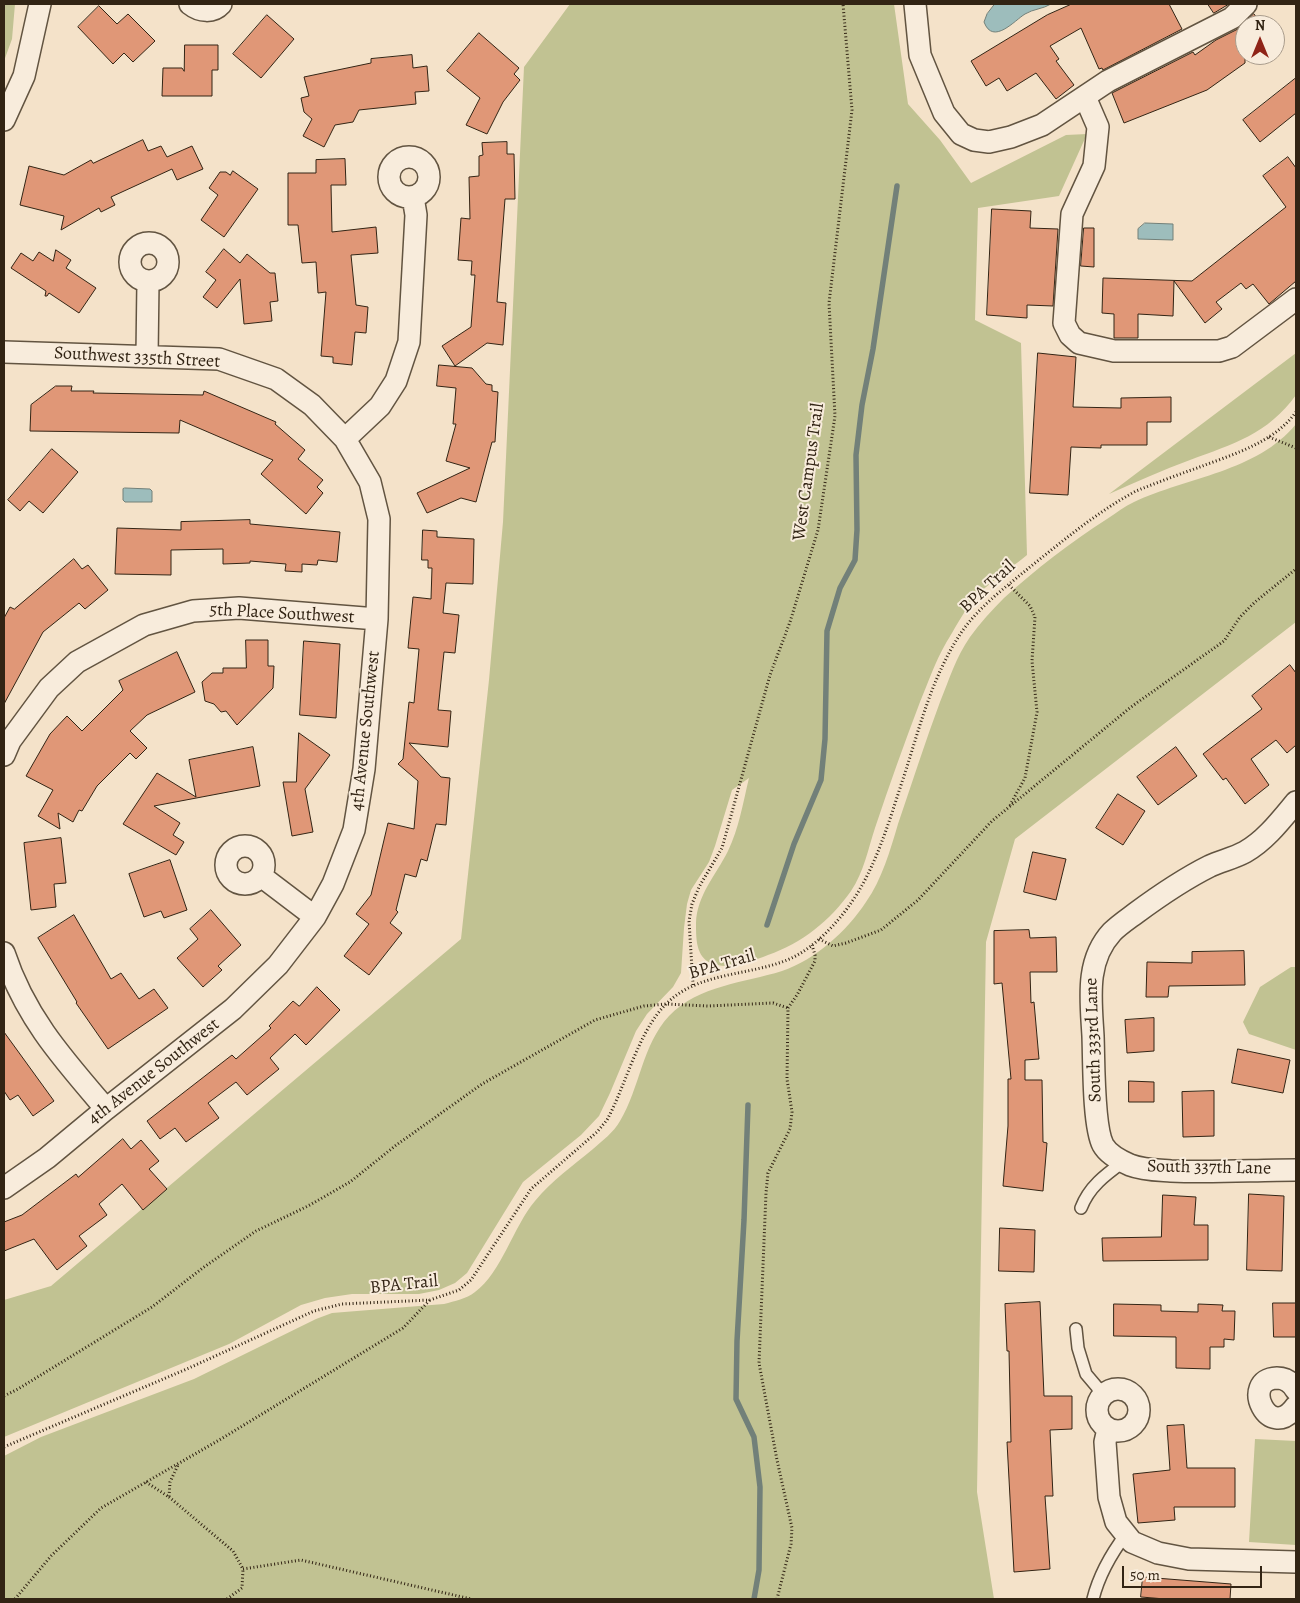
<!DOCTYPE html>
<html>
<head>
<meta charset="utf-8">
<style>
	body { margin:0 }
	#map { position:relative; width:1300px; height:1603px; overflow:hidden; background:#f4e2c9; font-family:Alegreya,serif }
	canvas { display:block }
	.frame { position:absolute; inset:0; border:5px solid #322414; pointer-events:none }
	.north { position:absolute; left:1235px; top:15px; width:50px; height:50px; box-sizing:border-box; background:#f8ecdc; border:1px solid #a99c8c; border-radius:50%; rotate:0deg; font-size:14px; font-weight:700; line-height:20px; text-align:center; color:#322414 }
	.north::after { content:''; display:block; margin:auto; width:18px; height:22px; background:#8f2418; clip-path:polygon(50% 0,100% 100%,50% 72%,0 100%) }
	.scale { position:absolute; left:1122px; top:1566px; width:140px; height:22px; box-sizing:border-box; border:2px solid #322414; border-top:0; padding-left:6px; font-size:15px; line-height:18px; white-space:nowrap; color:#322414; -webkit-text-stroke:4px #f8ecdc; paint-order:stroke }
</style>
</head>
<body>
<div id="map">
<canvas width="1300" height="1603"></canvas>
<div class="frame"></div>
<div class="north">N</div>
<div class="scale">50 m</div>
</div>
<script>
const ctx = document.querySelector('canvas').getContext('2d');
ctx.lineJoin = 'round';
function fill(path, color) {
  ctx.fillStyle = color;
  ctx.fill(path, 'evenodd');
}
function stroke(path, color, width, dash) {
  ctx.strokeStyle = color;
  ctx.lineWidth = width;
  ctx.lineCap = dash ? 'butt' : 'round';
  ctx.setLineDash(dash || []);
  ctx.stroke(path);
}
function write(font, color, halo, rows, align = 'center') {
  ctx.font = font + ' Alegreya,serif';
  ctx.lineWidth = 4;
  ctx.setLineDash([]);
  ctx.textBaseline = 'middle';
  ctx.strokeStyle = halo;
  ctx.fillStyle = color;
  for (const [text, x, y, turn = 0] of rows) {
    ctx.save();
    ctx.translate(x, y);
    ctx.rotate((+turn || 0) * Math.PI / 180);
    ctx.textAlign = isNaN(turn) ? turn : align;
    if (halo) ctx.strokeText(text, 0, 0);
    ctx.fillText(text, 0, 0);
    ctx.restore();
  }
}
const green = new Path2D(`
	M4,4h11l-3,35 -8,22z
	M570,4h324l14,100 32,36 31,43 95,-48 21,-1 -28,62 -81,12 -3,112 46,23 6,212c-16,13 -35,26 -50,40 -9,9 -24,37 -31,48 -11,19 -18,40 -26,59 -16,42 -31,84 -45,126 -7,21 -11,44 -24,63 -21,30 -49,52 -83,64 -16,6 -34,14 -51,10 -21,-4 -21,-24 -21,-42 1,-28 20,-48 32,-72 11,-23 15,-48 21,-73l-17,12 -17,56 -6,16 -18,28 -4,14 -3,24 -3,45 -8,14 -26,27 -11,17 -26,62 -11,23 -18,19 -58,47 -56,91 -12,10 -16,7 -20,4h-67l-27,4 -24,7 -72,39 -225,93v-137l47,-14 410,-347 28,-259 14,-158 21,-455z
	M1296,353v42c-28,39 -63,49 -106,65 -27,10 -54,22 -81,34z
	M1296,424v198l-281,217 -29,103 -9,550 17,107h-990v-143l37,-19 153,-58 122,-60 16,-6 112,-9c11,-3 22,-5 31,-12 27,-20 38,-65 60,-91 16,-20 39,-36 58,-52 9,-8 21,-17 27,-28 20,-33 22,-76 49,-105 30,-31 75,-33 113,-45 33,-11 65,-40 84,-69 16,-23 24,-51 32,-78 14,-41 27,-82 42,-122 9,-22 16,-45 30,-65 10,-14 22,-27 34,-39 32,-29 67,-56 103,-79 9,-6 18,-13 27,-17 53,-25 123,-30 162,-78z
	M1291,967h5v83l-47,-16 -6,-12 17,-35z
	M1255,1439l41,2v104l-47,-3z`);
const water = new Path2D(`
	M995,4h56c-8,5 -18,5 -26,10 -10,6 -32,32 -41,8l3,-8z
	M1145,223l28,1v16l-35,-1v-10z
	M125,488l25,1 2,2v11h-27l-2,-2v-11z`);
const stream = new Path2D(`
	M767,925l27,-81 27,-64 4,-41 2,-108 13,-43 15,-28 2,-30 -1,-75 6,-50 11,-56 24,-163
	M748,1105l-4,115 -7,121 -1,58 18,38 6,50 -1,83 -5,29`);
const building = new Path2D(`
	M1072,4h97l13,25 -79,41 -1,-2 -3,1 -18,-41 -31,18 9,13 -3,2 18,24 -18,14 -20,-26 -29,18 -8,-13 -13,8 -15,-25 76,-46z
	M1208,4h21l-15,9z
	M99,6l18,18 11,-10 27,27 -22,21 -9,-9 -11,11 -35,-37z
	M1254,14l8,11h-17v38l-38,27 -83,33 -12,-30 81,-41 2,3 21,-15 22,-11z
	M267,15l27,24 -33,39 -28,-24z
	M479,33l40,35 -5,6 6,6 -17,22 -16,32 -21,-9 14,-27 -33,-27z
	M185,45h33v25h-6v26h-50l1,-28h19l2,3z
	M412,55l1,13 14,-2 2,25 -14,1 1,12 -57,6 -6,12 -18,3 -11,22 -21,-11 9,-17 -8,-7 -3,-14 8,-2 -5,-19 67,-14v-4z
	M1296,78v35l-36,29 -17,-22z
	M143,140l5,11 13,-5 6,11 25,-11 11,23 -26,11 -5,-11 -61,28 4,8 -14,7 -2,-4 -38,22 3,-14 -44,-11 9,-39 35,9 27,-15 2,3z
	M507,142v12h7l1,45h-10l-8,103 9,1 -3,42 -16,-2 -32,23 -13,-20 29,-19 4,-52h-4l1,-14 -14,-1 3,-42 9,1 -1,-42 10,-1v-20l4,-1 -1,-12z
	M1288,157l8,11v113l-27,23 -16,-20 -7,5 -5,-6 -25,19 6,7 -17,14 -31,-42 -1,35 -35,-2v24h-24v-24l-12,-1 1,-35 89,3 94,-74 -23,-31z
	M345,159l1,26h-15l1,47 44,-5 2,26 -27,2 5,50 12,2 -2,26 -11,-1 -3,33 -19,-2v-6l-12,-1 5,-64 -8,1 -2,-31 -14,1 -4,-38h-10v-52h28v-13z
	M233,171l25,18 -34,48 -23,-17 17,-25 -9,-7 11,-16h6l4,3z
	M992,209l39,2 -1,17 28,1 -5,77 -26,-1v13l-40,-3z
	M1084,228h10v39l-13,-1z
	M224,249l16,14 7,-9 23,19h5l3,28 -8,1 2,19 -28,3 -4,-45 -23,29 -14,-11 13,-17 -10,-8z
	M56,250l15,10 -5,8 30,20 -17,25 -30,-20 -2,3h-2l1,-5 -35,-23 10,-15 12,8 6,-9 14,9z
	M1038,353l38,4 -3,50 48,1v-10l50,-1v25h-24v23h-46v3l-30,-1 -3,48 -38,-2z
	M439,365l33,3 14,16 6,1v6l6,1 -3,50h-3l-16,60 -15,-4 -34,15 -10,-20 53,-25 -24,-7 10,-37h-3l3,-36 -19,-2z
	M56,386h16l-1,5h23l-1,2 110,2 1,-4 72,31 -1,2 30,26 -7,9 25,21 -6,7 6,6 -17,21 -45,-40 12,-14 -93,-40 -1,13 -149,-2 1,-26z
	M52,449l26,23 -35,41 -14,-12 -9,10 -12,-11z
	M250,520v4l90,8 -3,30 -19,-2 -1,5 -15,-1v8l-17,-1 1,-7 -36,-3v2l-27,1v-15l-52,1v25l-56,-1 2,-46 64,2v-8z
	M423,530l14,1v6l37,2 -1,45 -27,-1 -3,30 16,2 -4,38 -11,-1 -6,58 13,1 -3,36 -39,-4 32,34 9,1 -4,47 -10,-1 -9,37 -6,-2 -5,18 -11,-3 -9,36 2,2 -8,11 12,10 -33,42 -25,-19 25,-32 -13,-10 15,-19 17,-72 26,6 4,-48 -20,-17 5,-5 6,-57 5,1 5,-54 -11,-1 5,-51 18,2 1,-31h-4v-8h-6z
	M74,559l8,10 6,-4 20,25 -23,19 -6,-6 -36,29 -39,72v-86l6,-11 4,2z
	M246,640h22v26h6l-1,22 -36,37 -11,-14 -5,1 -7,-8 -9,-3 -3,-19 10,-9h11v-5h23z
	M304,641l36,3 -4,74 -36,-3z
	M177,652l18,40 -48,23 -17,16 17,17 -11,11 -6,-6 -33,33 -15,25 -3,-1 -6,12 -15,-9 2,16 -22,-13 15,-26 -27,-14 24,-42 17,-18 15,15 41,-41 -4,-9z
	M1290,665l6,8v72l-9,8 -11,-13 -25,19 18,26 -24,19 -19,-26 -3,2 -20,-26 59,-45 -10,-13z
	M299,733l31,22 -25,34 8,43 -21,4 -9,-54h13z
	M253,747l7,39 -106,20 26,17 -7,12 11,7 -8,13 -53,-31 34,-51 39,24 -7,-37z
	M1176,747l21,29 -39,29 -21,-28z
	M1118,794l27,17 -22,34 -27,-17z
	M61,838l5,45 -12,1 2,23 -25,3 -7,-67z
	M1033,852l33,7 -10,41 -32,-8z
	M170,860l17,50 -23,8 -3,-7 -17,6 -15,-43z
	M211,910l30,35 -23,21 4,4 -19,17 -26,-29 21,-19 -8,-10z
	M74,915l37,64 10,-6 18,26 15,-10 14,19 -60,41 -32,-46 1,-1 -39,-64z
	M1029,930l1,8 26,-1 1,35h-27l1,31 3,-1 5,57 -14,1v20h17l1,62 4,1 -4,48 -40,-5 5,-60v-47h3l-9,-96 -8,1v-53z
	M1244,951l1,34 -76,1 -1,11h-22l1,-35 45,1v-11z
	M317,987l23,23 -34,35 -11,-11 -25,24 9,11 -32,26 -11,-13 -28,21 11,15 -33,24 -11,-14 -15,11 -13,-18 85,-66 4,4 35,-31 -2,-2 24,-25 6,5z
	M1154,1018v33l-27,2 -2,-33z
	M4,1032l50,69 -21,15 -15,-21 -8,5 -6,-9z
	M1238,1049l52,11 -7,33 -51,-10z
	M1129,1081l25,1v20h-25z
	M1214,1091v45l-31,1 -1,-45z
	M123,1139l8,10 10,-9 18,21 -10,8 18,20 -24,21 -21,-26 -23,20 8,11 -28,21 8,10 -30,24 -23,-31 -30,12v-29l18,-7 54,-41 2,3z
	M1249,1194l35,2 -2,75 -35,-1z
	M1163,1195l33,2 -2,28h14v35l-105,1 -1,-23 59,-1z
	M1000,1228l35,2 -1,42 -35,-1z
	M1040,1302l4,94h28v33l-22,1 3,66h-8l5,73 -36,3 -7,-130h4l-2,-91h-2l-2,-47z
	M1273,1303h23v34h-22z
	M1114,1304l47,1v6l37,1v-8l25,1 -1,6h13l-1,29 -10,-1v8h-14v22l-34,-1v-31l-62,-1z
	M1184,1425l3,43h48v39h-61l1,13 -37,3 -5,-49 37,-4 -3,-44z
	M1143,1577l88,7 -1,15h-65l-24,-2z`);
const path = new Path2D(`
	M1269,437l27,11
	M1009,585l21,21 5,11 -3,44 5,51 -12,66 -15,27
	M819,939l14,7 13,-3 35,-13 37,-30 74,-79 139,-114 93,-66 16,-24 15,-15 41,-33
	M693,985l-4,-64 3,-17 7,-17 23,-39 48,-173 20,-53 28,-92 17,-114 -6,-113 23,-193 -9,-106
	M4,1396l14,-7 134,-82 52,-40 52,-36 52,-25 42,-24 45,-36 87,-62 113,-64 49,-14 22,-2 42,2 65,-3 15,5
	M4,1447l185,-79 125,-57 28,-7 88,-4 29,-10 12,-10 60,-91 66,-57 10,-12c19,-35 31,-88 59,-116 32,-32 82,-28 121,-44 20,-8 37,-24 51,-40 37,-43 50,-97 68,-150 15,-48 28,-98 57,-140 18,-25 44,-44 67,-63 34,-27 67,-55 106,-76 20,-8 41,-16 61,-23 34,-13 77,-25 99,-56
	M146,1482l23,15 1,-15 8,-17
	M169,1497l64,54 10,18
	M243,1569l58,-9 170,39
	M15,1599l36,-43 50,-48 120,-69 182,-111 27,-28
	M227,1599l15,-11 1,-19
	M777,1599l14,-55 1,-16 -15,-68 -18,-97 7,-170 2,-20 22,-44 2,-17 -5,-33 1,-71 9,-13 18,-34v-6l-3,-10`);
const service = new Path2D(`
	M1081,1208c8,-21 24,-33 42,-46
	M1076,1329l2,19 8,26 11,13 5,10
	M1093,1599c6,-24 18,-45 33,-65`);
const minor = new Path2D(`
	M190,4c10,8 23,9 31,0
	M915,4l5,51 24,58 17,21 13,6 15,2 22,-5 31,-12 66,-44 124,-63 14,-14
	M1085,97l13,30 -4,39 -22,48 -8,109 6,12 9,8 35,8h105l13,-4 64,-48
	M4,120l20,-44 16,-72
	M389 177a20 20 0 1 1 40 0a20 20 0 1 1-40 0Z
	M130 262a19 19 0 1 1 38 0a19 19 0 1 1-38 0Z
	M4,352l215,7 57,20 36,26 33,34 25,43 9,37 -2,100 -13,150 -10,61 -21,54 -18,33 -37,48 -45,44 -127,100 -59,49 -43,30
	M147,356l1,-75
	M345,439l35,-33 16,-25 13,-39 7,-127 -3,-18
	M4,755l6,-14 39,-53 28,-26 67,-37 49,-14 46,-3 138,11
	M1296,802c-15,18 -31,39 -51,50 -11,6 -24,9 -35,14 -26,13 -51,30 -74,47 -8,6 -17,12 -24,19 -27,29 -21,68 -19,104 1,24 0,90 10,109 5,9 18,16 27,20 13,5 27,5 41,6 42,2 84,-1 125,-1
	M226 865a19 19 0 1 1 38 0a19 19 0 1 1-38 0Z
	M261,876l54,41
	M4,953c21,64 59,106 102,156
	M1097 1410a21 21 0 1 1 42 0a21 21 0 1 1-42 0Z
	M1296,1390c-4,-7 -10,-12 -19,-12 -38,1 -8,66 19,28
	M1108,1429l-3,13 4,55 7,25 16,20 26,11 31,6 107,3`);
const streetNames = [
	["Southwest 335th Street",137,358,3],
	["West Campus Trail",809,472,-82],
	["BPA Trail",988,587,-43],
	["5th Place Southwest",282,614,3],
	["4th Avenue Southwest",366,731,-84],
	["BPA Trail",722,965,-16],
	["South 333rd Lane",1094,1040,-92],
	["4th Avenue Southwest",154,1072,-38],
	["South 337th Lane",1209,1168,1],
	["BPA Trail",404,1285,-6]
];
fill(green, '#c1c292');
fill(water, '#9dbdbc');
stroke(water, '#728079', 1);
stroke(stream, '#728079', 5.5);
fill(building, '#e09777');
stroke(building, '#322414', 1);
stroke(service, '#625441', 14);
stroke(minor, '#625441', 24);
stroke(path, '#322414', 3, [1, 2.5]);
stroke(service, '#f8ecdc', 11);
stroke(minor, '#f8ecdc', 21);
write('18px', '#322414', '#f8ecdc', streetNames);
</script>
</body>
</html>
